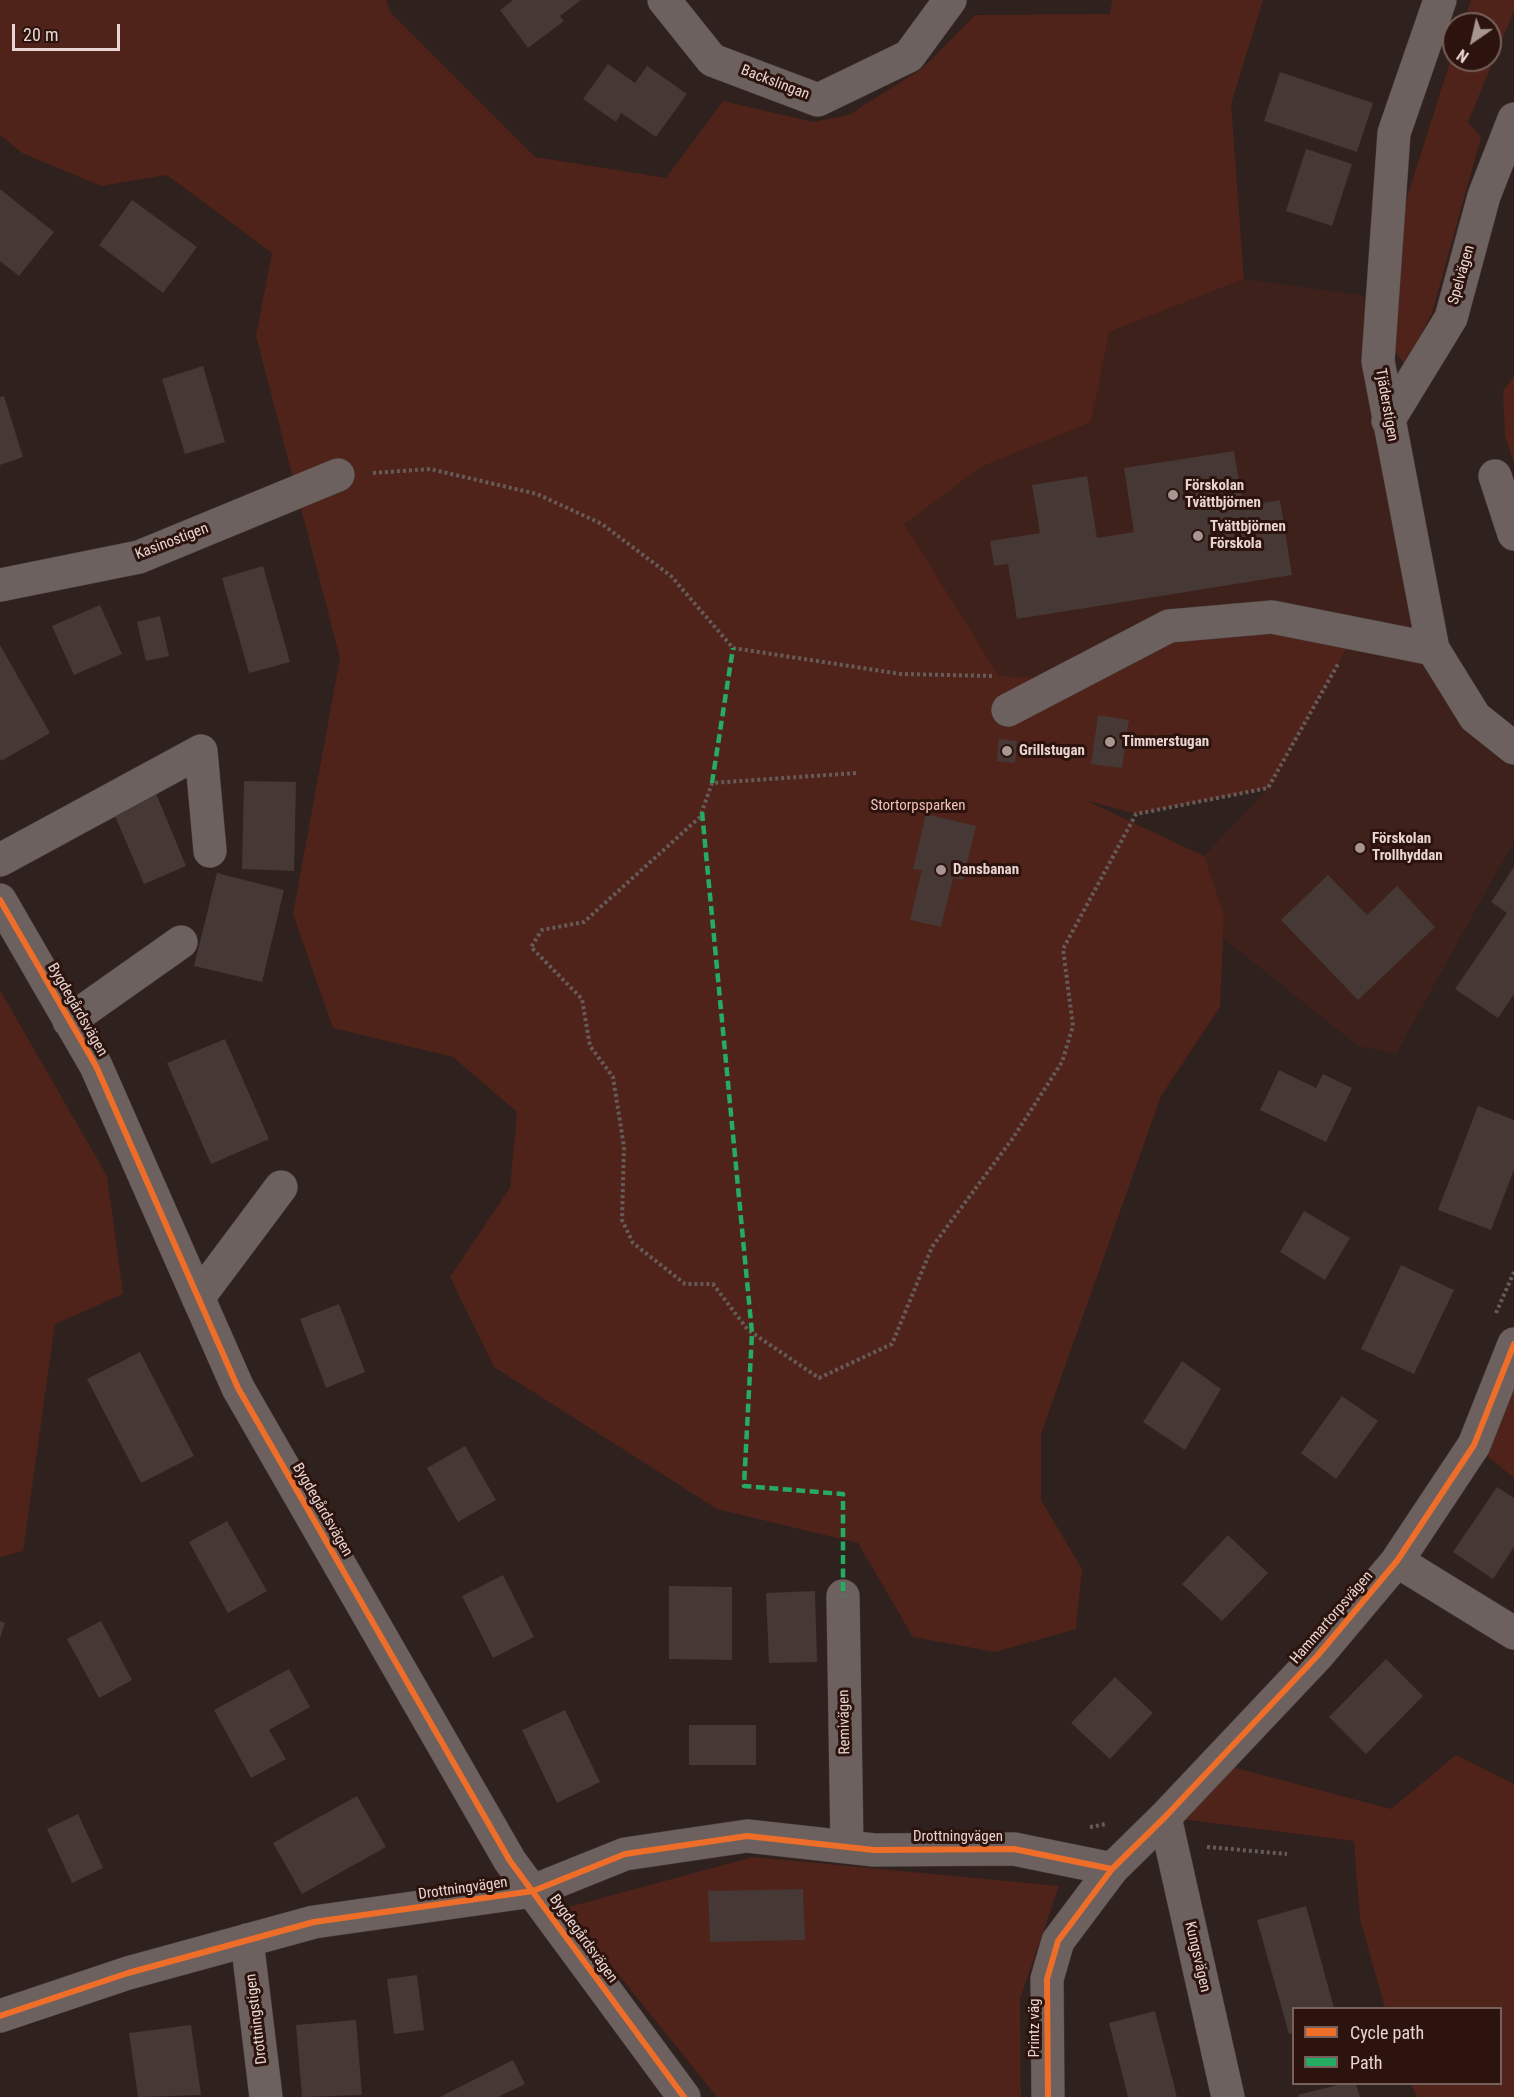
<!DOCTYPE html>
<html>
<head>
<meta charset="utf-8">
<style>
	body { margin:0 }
	#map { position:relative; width:1514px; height:2097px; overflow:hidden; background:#2f211e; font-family:"Roboto Condensed",sans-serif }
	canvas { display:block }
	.legend { position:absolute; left:1292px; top:2007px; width:210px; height:78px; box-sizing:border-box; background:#2c130e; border:2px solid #77615c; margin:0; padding:8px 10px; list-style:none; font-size:18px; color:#e8d5d1 }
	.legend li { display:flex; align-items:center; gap:12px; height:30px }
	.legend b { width:30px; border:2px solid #77615c }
	.north { position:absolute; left:1442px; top:12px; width:60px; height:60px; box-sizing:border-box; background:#2c130e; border:2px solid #77615c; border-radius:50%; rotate:214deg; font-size:16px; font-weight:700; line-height:24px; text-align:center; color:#e8d5d1 }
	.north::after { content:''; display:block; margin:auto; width:21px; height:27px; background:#a79692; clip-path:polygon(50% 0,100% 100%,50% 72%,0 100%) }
	.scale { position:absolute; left:12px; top:24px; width:108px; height:27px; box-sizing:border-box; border:3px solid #e8d5d1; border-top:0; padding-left:8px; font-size:18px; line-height:21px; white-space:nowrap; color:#e8d5d1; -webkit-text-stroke:4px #2c130e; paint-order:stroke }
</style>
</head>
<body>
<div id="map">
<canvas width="1514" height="2097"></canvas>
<ul class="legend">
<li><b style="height:8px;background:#ee6e29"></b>Cycle path</li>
<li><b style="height:8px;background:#26ab63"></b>Path</li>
</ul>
<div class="north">N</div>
<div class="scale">20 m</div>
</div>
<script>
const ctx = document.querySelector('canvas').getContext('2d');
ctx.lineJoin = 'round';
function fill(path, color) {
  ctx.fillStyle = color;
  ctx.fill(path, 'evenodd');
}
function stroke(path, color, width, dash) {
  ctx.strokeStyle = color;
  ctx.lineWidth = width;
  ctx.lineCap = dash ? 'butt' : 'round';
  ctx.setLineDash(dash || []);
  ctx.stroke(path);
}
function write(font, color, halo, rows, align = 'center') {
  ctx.font = font + ' "Roboto Condensed",sans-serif';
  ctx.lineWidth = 6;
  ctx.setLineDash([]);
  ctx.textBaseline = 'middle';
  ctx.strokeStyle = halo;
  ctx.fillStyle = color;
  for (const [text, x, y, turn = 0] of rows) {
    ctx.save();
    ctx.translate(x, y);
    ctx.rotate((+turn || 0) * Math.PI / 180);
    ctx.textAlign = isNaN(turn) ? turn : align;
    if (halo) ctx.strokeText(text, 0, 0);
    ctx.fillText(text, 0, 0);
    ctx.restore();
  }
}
const built = new Path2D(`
	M1244,279l139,19 50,351 81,99v93l-118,213 -38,-8 -135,-108 1,-23 -20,-59 64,-68 -202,-109 -67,-3 -96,-152 78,-57 109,-45 19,-90z`);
const green = new Path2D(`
	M0,0h386l4,12 145,145 131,21 57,-77 90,21 36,-7 75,-48 51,-52 135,-1 2,-14h151l-32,104 13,175 -135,53 -18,90 -110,45 -77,57 95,152 67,3 103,-53 186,7 -87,155 -132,26 -51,-14 119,56 20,59 -4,92 -59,89 -120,338v66l41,69 -6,60 -81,23 -82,-15 -55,-94 -141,-34 -223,-142 -44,-90 60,-89 7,-76 -64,-55 -120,-29 -40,-114 47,-256 -84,-322 16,-83 -105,-78 -66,11 -79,-33 -22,-18z
	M1471,0h43v11l-46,111 13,15 -49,176 -27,53 -15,-23 15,-139 49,-155v11h36v-36h-27z
	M1514,376v86l-9,-26 -2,-45z
	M0,990l107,186 16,118 -68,30 -32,227 -23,6z
	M1514,1344v134l-40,-33z
	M1456,1755l58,29v313h-97l-6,-13h89v-76h-115l-25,-89 -6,-78 -189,-24 52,-54 174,46z
	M753,1857l306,29 -39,113 1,98h-304l-152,-189z`);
const building = new Path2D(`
	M513,0h68l-21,16 4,5 -36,27 -28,-38z
	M608,64l27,19 12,-17 40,28 -31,43 -35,-24 -5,9 -33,-23z
	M1280,72l93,31 -16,49 -93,-31z
	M1306,149l46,15 -20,62 -46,-15z
	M0,189l54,43 -35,44 -19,-15z
	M132,200l65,47 -34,46 -64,-48z
	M203,366l22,76 -40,12 -23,-75z
	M4,396l19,61 -23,8v-68z
	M1234,451l9,55 37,-6 12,75 -275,44 -9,-55 -14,2 -4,-25 50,-8 -8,-48 55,-9 10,62 37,-6 -10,-64z
	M263,566l27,96 -41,11 -27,-95z
	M100,605l22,49 -48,21 -22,-49z
	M160,616l9,40 -23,5 -9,-39z
	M0,645l50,88 -49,28 -1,-3z
	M1098,715l31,5 -7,48 -31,-4z
	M999,739l18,2 -2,22 -18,-2z
	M244,781l52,1 -2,89 -52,-2z
	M155,791l31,75 -42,18 -32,-75z
	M926,814l50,12 -13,54 -10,-2 -12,49 -31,-7 12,-50 -9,-1z
	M1514,867v127l-16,24 -43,-29 52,-76 -16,-11z
	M217,873l67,17 -22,92 -68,-16z
	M1328,875l39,40 30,-29 38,41 -77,73 -77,-80z
	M225,1039l44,100 -58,25 -44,-101z
	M1279,1070l37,18 7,-14 29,14 -26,54 -66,-32z
	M1478,1106l36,14v50l-23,60 -53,-20z
	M1304,1211l46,27 -25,42 -45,-28z
	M1401,1265l53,25 -40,84 -53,-25z
	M339,1304l26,68 -39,16 -26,-69z
	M140,1352l54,104 -53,27 -54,-104z
	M1182,1361l39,28 -36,61 -42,-28z
	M1342,1396l36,25 -42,58 -35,-26z
	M465,1446l31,54 -38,22 -31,-54z
	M1497,1487l17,11v49l-21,32 -40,-27z
	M227,1521l40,70 -39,22 -39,-71z
	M1228,1535l40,38 -46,48 -40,-37z
	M503,1575l31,62 -41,21 -31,-62z
	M669,1586l63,1v73l-63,-1z
	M815,1591l2,71 -48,1 -3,-70z
	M0,1621l5,2 -5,15z
	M101,1621l31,59 -33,18 -32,-59z
	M1386,1659l37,37 -57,58 -37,-37z
	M289,1669l21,38 -41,23 17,29 -35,19 -37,-68z
	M1115,1677l38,36 -43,46 -39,-36z
	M565,1710l35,72 -43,21 -35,-73z
	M689,1725h67v40h-67z
	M357,1796l29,51 -84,47 -29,-51z
	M78,1814l25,54 -31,15 -25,-54z
	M803,1889l2,51 -95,2 -2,-51z
	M1306,1906l28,102h-40v25l-5,1 -32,-114z
	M417,1975l7,55 -30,4 -7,-55z
	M1155,2011l22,86h-49l-19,-74z
	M356,2020l6,75 -60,2 -6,-72z
	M191,2025l10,70 -63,2 -9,-64z
	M513,2060l12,24 -27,13h-58z
	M1341,2084h15l4,13h-61l-1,-2z`);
const path = new Path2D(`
	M373,473l57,-4 107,25 65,30 69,52 62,72 168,26 93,2
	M856,773l-144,10 -12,34 -116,105 -42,8 -11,17 51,52 8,47 23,31 11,70 -2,73 11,23 52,41h28l35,46 71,48 73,-34 40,-97 81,-109 49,-76 11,-36 -10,-77 73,-135 132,-26 70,-124
	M1496,1313l18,-41
	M1090,1827l16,-3
	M1207,1847l80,7`);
const minor = new Path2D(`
	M664,0l48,60 106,40 91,-44 41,-56
	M1440,0l-46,133 -16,228 55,288 42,68 39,31
	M1388,421l63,-103 33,-122 30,-77
	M1495,476l19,58
	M0,585l139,-28 199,-82
	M1008,710l161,-84 103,-9 161,32
	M0,860l201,-109 9,100
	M0,900l96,166 142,322 272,473 174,236
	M69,1021l112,-79
	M198,1298l83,-111
	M1397,1561l117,72
	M843,1596l4,251
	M1165,1817l63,280
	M247,1940l19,157
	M0,2016l128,-43 186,-51 219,-31 92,-37 122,-18 127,14 140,-1 98,20
	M1048,2097l-1,-118 11,-38 54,-72 53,-52 153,-162 79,-94 77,-116 40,-101`);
const quiet = new Path2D(`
	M712,783l21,-135
	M702,812l50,521 -8,153 99,8v102`);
const cycleway = new Path2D(`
	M0,900l96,166 142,322 272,473 174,236
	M0,2016l128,-43 186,-51 219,-31 92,-37 122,-18 127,14 140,-1 98,20
	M1048,2097l-1,-118 11,-38 54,-72 53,-52 153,-162 79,-94 77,-116 40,-101`);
const markers = [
	[1173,495,6,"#a79692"],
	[1198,536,6,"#a79692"],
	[1110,742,6,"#a79692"],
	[1007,751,6,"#a79692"],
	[1360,848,6,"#a79692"],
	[941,870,6,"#a79692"]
];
const streetNames = [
	["Backslingan",775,83,21],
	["Spelvägen",1462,275,-74],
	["Tjäderstigen",1386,405,80],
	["Kasinostigen",172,542,-21],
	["Bygdegårdsvägen",77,1010,60],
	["Bygdegårdsvägen",322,1510,60],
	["Hammartorpsvägen",1332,1618,-49],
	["Remivägen",845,1722,-91],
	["Drottningvägen",958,1837],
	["Drottningvägen",463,1889,-8],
	["Bygdegårdsvägen",583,1939,54],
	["Kungsvägen",1197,1957,77],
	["Drottningstigen",257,2019,-97],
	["Printz väg",1035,2028,-90]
];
const poiNames = [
	["Förskolan",1185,486],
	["Tvättbjörnen",1185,503],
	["Tvättbjörnen",1210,527],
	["Förskola",1210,544],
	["Timmerstugan",1122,742],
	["Grillstugan",1019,751],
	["Förskolan",1372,839],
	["Trollhyddan",1372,856],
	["Dansbanan",953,870]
];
const parkNames = [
	["Stortorpsparken",918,806]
];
fill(built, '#3f211b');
fill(green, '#4f2319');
fill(building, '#453835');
stroke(minor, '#493b3a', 34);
stroke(path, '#665b59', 4, [3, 3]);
stroke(minor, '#6c615e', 33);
stroke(quiet, '#26ab63', 4.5, [9, 4.5]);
stroke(cycleway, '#ee6e29', 6);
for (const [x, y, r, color] of markers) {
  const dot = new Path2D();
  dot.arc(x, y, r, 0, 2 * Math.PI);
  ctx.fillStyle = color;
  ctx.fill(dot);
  stroke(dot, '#2c130e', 2);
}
write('15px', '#e8d5d1', '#2c130e', streetNames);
write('bold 15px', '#e8d5d1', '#2c130e', poiNames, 'left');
write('15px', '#f0c2b8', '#2c130e', parkNames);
</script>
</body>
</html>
